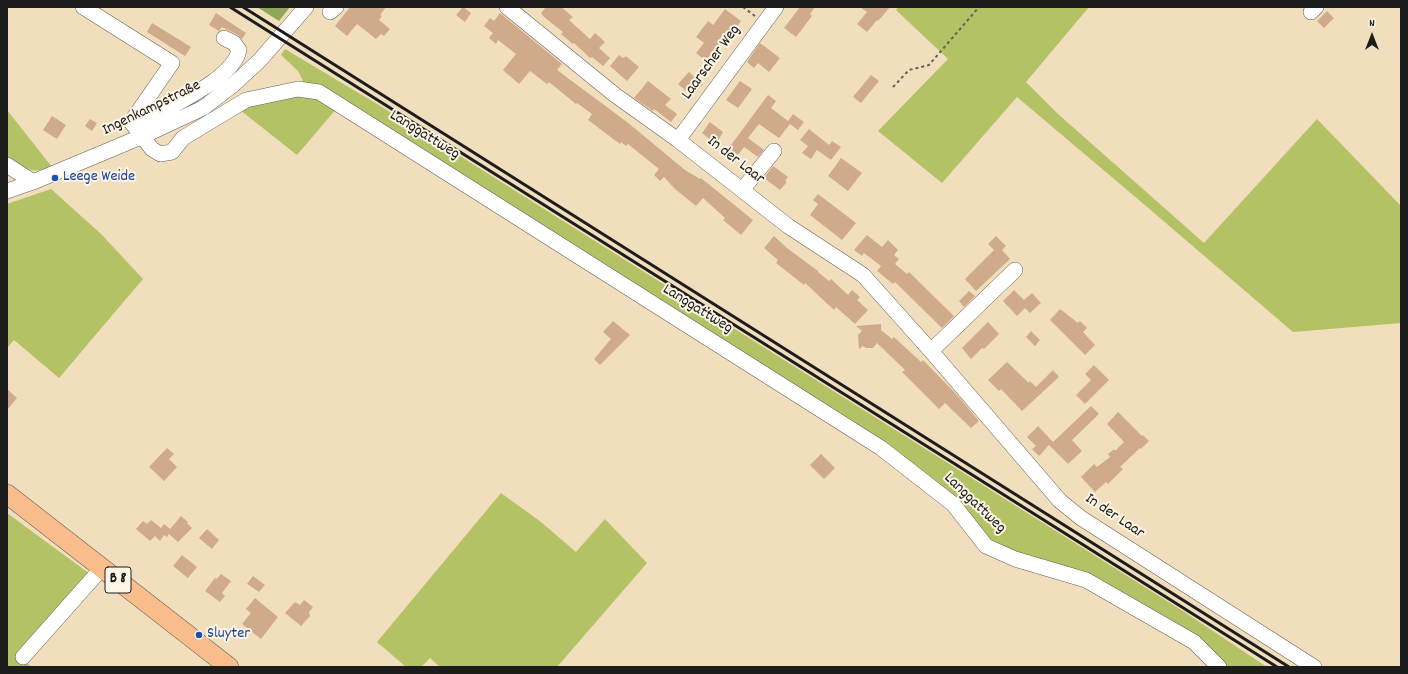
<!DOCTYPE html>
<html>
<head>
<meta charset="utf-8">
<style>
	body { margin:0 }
	#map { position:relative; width:1408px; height:674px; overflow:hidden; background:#f1debd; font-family:Dekko,sans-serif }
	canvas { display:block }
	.frame { position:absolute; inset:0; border:8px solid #1c1c1c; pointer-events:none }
	.north { position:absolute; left:1352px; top:16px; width:40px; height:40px; -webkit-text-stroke:3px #fcf5e5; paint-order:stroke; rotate:0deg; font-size:11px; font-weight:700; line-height:16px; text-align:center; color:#1c1c1c }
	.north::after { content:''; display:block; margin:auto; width:14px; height:18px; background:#1c1c1c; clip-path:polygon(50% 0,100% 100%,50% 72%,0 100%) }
</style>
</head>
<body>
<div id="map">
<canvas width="1408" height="674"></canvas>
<div class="frame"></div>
<div class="north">N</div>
</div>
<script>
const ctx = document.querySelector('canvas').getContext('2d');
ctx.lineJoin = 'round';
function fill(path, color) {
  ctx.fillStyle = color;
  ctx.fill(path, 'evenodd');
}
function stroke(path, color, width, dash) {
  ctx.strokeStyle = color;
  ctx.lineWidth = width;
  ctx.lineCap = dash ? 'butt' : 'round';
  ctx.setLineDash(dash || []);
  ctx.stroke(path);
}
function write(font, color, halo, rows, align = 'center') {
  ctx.font = font + ' Dekko,sans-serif';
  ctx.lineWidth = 4;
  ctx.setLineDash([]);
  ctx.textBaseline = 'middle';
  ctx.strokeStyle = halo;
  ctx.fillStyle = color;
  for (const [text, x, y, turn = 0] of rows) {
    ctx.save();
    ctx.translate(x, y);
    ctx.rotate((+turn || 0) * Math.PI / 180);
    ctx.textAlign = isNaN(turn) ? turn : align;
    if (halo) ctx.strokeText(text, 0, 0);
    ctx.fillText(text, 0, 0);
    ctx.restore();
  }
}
const green = new Path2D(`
	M898,7h191l-63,75 32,32 146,129 113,-124 84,87v117l-108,9 -147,-126 -129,-109 -75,86 -64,-52 70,-72 -52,-49z
	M285,49l97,58 804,506 81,54h-40l-19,-19 -172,-88 -48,-18 -27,-38 -618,-403 -46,54 -57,-45 65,-25 -7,-14 -17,-16z
	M7,110l45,57c-23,8 -26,1 -45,-11z
	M51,189l50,45 42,45 -84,99 -45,-38 -7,8v-144z
	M501,493l40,29 35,30 29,-33 42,44 -90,104h-117l-10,-9 -9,9h-15l-29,-25z
	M7,513l87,64 -71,81 8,9h-24z`);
const forest = new Path2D(`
	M257,7h33l-11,14z`);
const building = new Path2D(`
	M350,7h36l-6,8 2,1 -3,4 11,9 -6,7 -3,-2 -5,5 -19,-15 -10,12 -12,-10z
	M463,7l8,6 -6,9 -9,-7z
	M546,7h15l12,10 -4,3 21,19 5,-6 10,9 -6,6 11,10 -7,8 -11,-9 -2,1 -16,-15 -1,1 -12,-10 2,-2 -19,-15 -3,-4z
	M800,7h15l-5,7 2,2 -16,21 -12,-9z
	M860,7h30l-12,14 -1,-1 -10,12 -10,-8 10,-12z
	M725,9l16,12 -12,16 -3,-2 -20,26 -10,-8 8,-10 -8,-6 12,-16 5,4z
	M1327,11l7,7 -10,10 -7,-7z
	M216,13l30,20 -4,6 -4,-4 -16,-8 -3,4 -10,-6z
	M500,13l62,51 -5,6 70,52 58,48 15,9 1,-1 52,42 -12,15 -18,-15 2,-2 -22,-20 -7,8 -21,-17 -11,-12 -4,4 -6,-6 5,-6 -31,-25 -2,2 -5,-4 -1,2 -32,-24 4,-6 -15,-11 -1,1 -27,-22 -2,2 -17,-13 -11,13 -16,-14 13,-16 -18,-14 -2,4 -7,-6 4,-5 -9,-7 6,-8 4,3z
	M152,23l39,24 -6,9 -38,-24z
	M760,43l20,15 -11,14 -11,-9 -4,5 -7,-6z
	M619,55l4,3 3,-2 13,11 -12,14 -17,-15z
	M689,72l14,12 -11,12 -14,-12z
	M871,75l8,6 -18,22 -8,-6z
	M648,81l23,18 -6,6 12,9 -6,8 -17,-13 -1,2 -19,-13z
	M740,81l12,8 -14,19 -12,-8z
	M768,95l8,6 -5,7 17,13 5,-7 11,8 -6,8 -8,-6 -11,14 -20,-14 -11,14 16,12 -6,7 -14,-10 -10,13 -9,-7z
	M52,116l14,9 -9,14 -14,-9z
	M90,119l7,4 -5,8 -7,-5z
	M710,122l13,10 -7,12 -14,-11z
	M809,129l20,16 3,-4 9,6 -10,13 -14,-10 -6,9 -9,-6 6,-7 -8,-6z
	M841,158l21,15 -14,18 -20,-15z
	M773,166l15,11 -3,4 2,1 -7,8 -16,-12z
	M818,194l38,29 -14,17 -32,-25 8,-11 -5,-4z
	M867,235l15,12 6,-7 10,10 -4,5 5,4 -4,5 12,10 2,-2 45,44 -12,12 -47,-46 -2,2 -16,-13 4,-5 -17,-13 -2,3 -8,-6z
	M774,236l13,12 31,23v1l11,9 2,-2 17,16 4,-5 8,7 -3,3 11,10 -13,14 -19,-17 -2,3 -29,-27 -1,2 -28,-22 2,-3 -14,-12z
	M996,236l10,10 -4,4 8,9 -34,32 -11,-12 29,-29 -6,-6z
	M1014,290l10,10 8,-7 9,10 -11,10 -5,-5 -8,8 -14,-15z
	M969,291l6,5 -11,11 -5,-6z
	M1060,309l18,14 2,-2 7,7 -4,4 12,13 -10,10 -35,-35z
	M613,321l17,14 -30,30 -6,-6 17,-20 -8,-7z
	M988,322l11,12 -15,15 -2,-1 -11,11 -9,-11z
	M881,324v6l11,9 2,-2 27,25 2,-2 35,36 21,25 -8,7 -26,-25 -6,6 -37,-37 3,-2 -28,-27 -4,5h-7l-3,-2 -4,3 -1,-14 4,-4 -6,-5z
	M1031,331l9,9 -5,6 -9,-9z
	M1007,362l22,21 1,-2 6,6 17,-17 6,7 -37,34 -21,-22 -2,2 -11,-11z
	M1094,365l15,15 -24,24 -9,-9 15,-15 -6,-6z
	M7,389l10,9 -10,12z
	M1091,406l8,8 -27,26 10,11 -14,13 -19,-19 -10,11 -7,-7 4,-3 -9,-9 11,-11 15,16 -1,1z
	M1118,412l24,24 1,-1 6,6 -8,8 -1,-1 -20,19 3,2 -15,15 -2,-2 -11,10 -14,-15 13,-13 3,3 13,-10 -2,-3 5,-4h3l8,-8 -17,-18z
	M167,448l7,6 -5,5 8,8 -13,14 -15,-14z
	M821,454l14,14 -11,11 -14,-14z
	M181,516l7,6 -1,1 5,5 -14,14 -9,-8 -2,3 -3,-2 -4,6 -5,-5 -5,5 -14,-12 7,-8 4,3 4,-4 10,8 3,-4 6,5z
	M207,529l12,11 -7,9 -13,-11z
	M182,555l15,12 -9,11 -15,-12z
	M221,574l10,7 -9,12 3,3 -5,6 -15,-11 10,-13 2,1z
	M253,576l12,9 -6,7 -12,-8z
	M255,598l23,19 -17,22 -19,-15 9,-11 -5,-4z
	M304,600l9,7 -4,5 1,4 -9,10 -16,-13 10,-11 5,3z`);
const path = new Path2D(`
	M743,7l12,9
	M893,87l16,-17 20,-5 50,-58`);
const minor = new Path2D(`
	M83,7l89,56 -41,59 21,27 8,5 12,-2 11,-14 63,-38 52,-11 21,3 562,356 72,56 33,42 29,13 71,21 108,62 25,25
	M507,7l108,88 63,45 110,86 75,49 68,76 129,150 21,17 233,149
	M330,12l6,-5
	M1311,12l5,-5
	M142,136l-3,-11c25,-17 94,-44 100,-75l-5,-7 -10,-5
	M678,140l98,-133
	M7,165l26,17
	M742,190l32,-39
	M7,191l26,-9 110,-46 60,-28 30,-23 27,-25 46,-53
	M931,351l84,-81
	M23,657l79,-89`);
const major = new Path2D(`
	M7,494l222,173`);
const rail = new Path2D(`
	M230,7l1047,660
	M243,7l1046,660`);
const markers = [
	[55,178,4,"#1a4fb4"],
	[199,635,4,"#1a4fb4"]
];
const shields = [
	[118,580,26]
];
const shieldNames = [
	["B 8",118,580]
];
const streetNames = [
	["Laarscher Weg",712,63,-54],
	["Ingenkampstraße",152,109,-26],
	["Langgattweg",424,136,32],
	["In der Laar",735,161,38],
	["Langgattweg",697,310,32],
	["Langgattweg",974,504,44],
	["In der Laar",1114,517,34]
];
const transitNames = [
	["Leege Weide",63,178],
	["Sluyter",207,635]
];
fill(green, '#b3c264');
fill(forest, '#8ea85a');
fill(building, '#d0ab8b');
stroke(minor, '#676054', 16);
stroke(major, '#676054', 20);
stroke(path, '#676054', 2, [3, 3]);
stroke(minor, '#fff', 15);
stroke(major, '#f9bc8b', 19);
stroke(rail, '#1c1c1c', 3);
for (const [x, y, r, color] of markers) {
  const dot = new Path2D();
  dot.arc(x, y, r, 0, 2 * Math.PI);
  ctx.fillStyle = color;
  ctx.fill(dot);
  stroke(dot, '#fcf5e5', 1.5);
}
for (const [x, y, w] of shields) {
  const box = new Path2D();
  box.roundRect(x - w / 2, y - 13, w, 26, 3);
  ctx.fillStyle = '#fcf5e5';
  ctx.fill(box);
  stroke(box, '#1c1c1c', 1);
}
write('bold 15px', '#1c1c1c', null, shieldNames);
write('16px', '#1c1c1c', '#fcf5e5', streetNames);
write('16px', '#164399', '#fcf5e5', transitNames, 'left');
</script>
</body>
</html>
